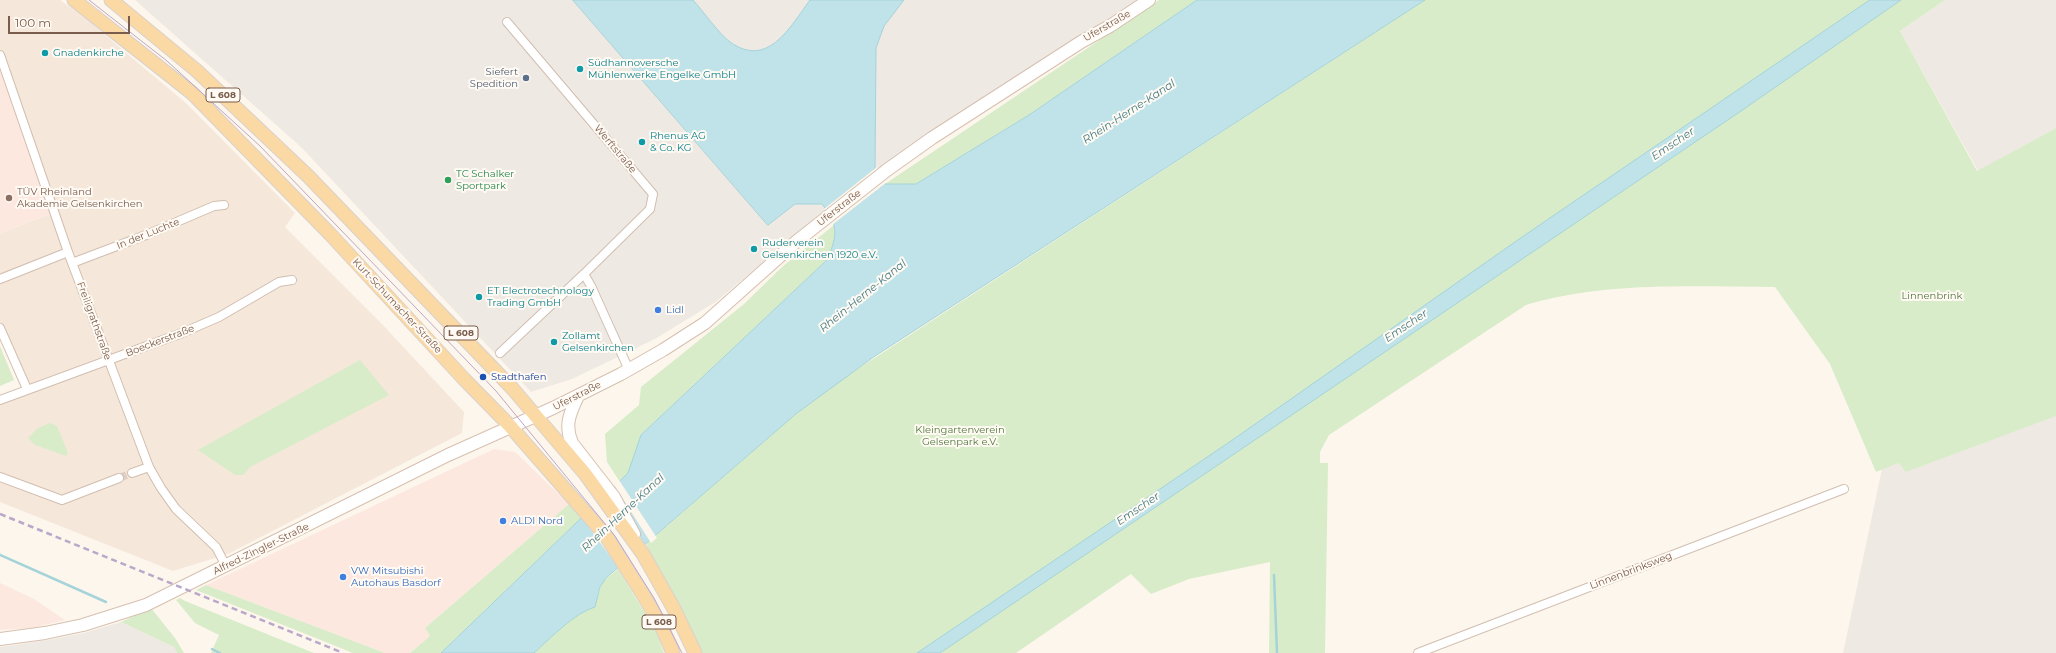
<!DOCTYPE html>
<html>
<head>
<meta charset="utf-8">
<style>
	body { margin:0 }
	#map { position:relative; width:2056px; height:653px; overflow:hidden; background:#fdf6ec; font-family:Montserrat,sans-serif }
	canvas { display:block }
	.scale { position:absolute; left:8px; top:16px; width:122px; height:18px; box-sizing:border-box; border:2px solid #7a5c4d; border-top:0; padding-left:5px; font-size:12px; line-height:14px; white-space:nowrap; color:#7a5c4d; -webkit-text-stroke:3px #fffaf3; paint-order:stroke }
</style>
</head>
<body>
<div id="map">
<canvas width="2056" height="653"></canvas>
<div class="scale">100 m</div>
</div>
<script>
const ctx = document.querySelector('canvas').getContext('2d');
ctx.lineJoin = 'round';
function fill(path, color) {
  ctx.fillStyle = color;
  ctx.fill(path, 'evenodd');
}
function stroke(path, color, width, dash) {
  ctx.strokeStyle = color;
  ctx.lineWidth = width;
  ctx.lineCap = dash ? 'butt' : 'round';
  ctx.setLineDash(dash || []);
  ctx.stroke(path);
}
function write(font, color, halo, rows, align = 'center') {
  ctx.font = font + ' Montserrat,sans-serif';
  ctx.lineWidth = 4;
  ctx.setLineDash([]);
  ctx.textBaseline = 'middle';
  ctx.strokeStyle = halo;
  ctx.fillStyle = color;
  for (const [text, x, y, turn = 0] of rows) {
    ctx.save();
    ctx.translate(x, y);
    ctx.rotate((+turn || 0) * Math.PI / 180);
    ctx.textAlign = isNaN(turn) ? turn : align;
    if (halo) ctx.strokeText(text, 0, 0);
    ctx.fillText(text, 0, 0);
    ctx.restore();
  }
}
const residential = new Path2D(`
	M0,0h60l26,19 101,85 108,109 -10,14 96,96 83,89 -2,21 -234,121 -55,17 -173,-69v-99l29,-12 -29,-65v-93l56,-21 -56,-163z`);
const commercial = new Path2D(`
	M0,63l53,150 -53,20z
	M494,449l21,3 54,52 -144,124 5,8 -20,17h-25l-179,-68z
	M0,583l34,16 31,21 -33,8 -32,2z`);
const industrial = new Path2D(`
	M135,0h1002l-220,144 -135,102 -65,55 -62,38 -83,40 -41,13 -230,-245z
	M1945,0h111v128l-78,43 -78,-140z
	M2056,407v246h-213l39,-184z
	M121,622l53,25 3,6h-177v-6l48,-7 36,-7z`);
const green = new Path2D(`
	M1159,0h38l-168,115 -113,69h-31z
	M1425,0h520l-45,31 77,140 79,-43v288l-150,56 -7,-9 -23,9 -46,-108 -55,-77c-83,0 -168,-6 -249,18l-197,130 -9,17v11h8l-3,190h-56l1,-91 -81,17 -38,15 -20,-20 -115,79h-316l-54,-109 151,-131 39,-30z
	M834,225l2,11 -8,23 -187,176 -12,38 -9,9 -13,-20 -2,-28 34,-29 2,-18 103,-83 38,-37z
	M0,346l14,34 -14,6z
	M360,360l29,35 -139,72 -7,8h-8l-37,-25z
	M50,423l7,3 11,27 -2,3 -31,-11 -7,-7 10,-10z
	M569,504l12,14 -140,135h-31l20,-17 -5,-8z
	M618,569l38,62 8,22h-130c18,-16 39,-39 61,-47l7,-24z
	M206,585l179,68h-32l-157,-63z
	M180,598l5,3 129,52h-103l8,-18 -24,-12 -19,-23z
	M151,608l24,30 9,15h-7l-3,-6 -53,-25z`);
const water = new Path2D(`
	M573,0h120c10,11 26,34 37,42 38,27 60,-15 80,-42h94l-20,26 -8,22 -1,121 10,15h31l113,-69 168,-115h228l-550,356 -78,57 -191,165 -6,9 -5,20c-22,7 -43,30 -61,46h-93l187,-180 13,-38 187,-176c9,-25 11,-33 -6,-55h-27l-27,21z
	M1870,0h31l-160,111 -801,542h-23l314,-212 294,-206z`);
const pier = new Path2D(`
	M877,167l10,15 -55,43 -1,-6 -7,-10z
	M619,480l38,58 -6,5 -37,-58z
	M611,487l35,60 -26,23 -40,-55z`);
const stream = new Path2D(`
	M0,555l106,47
	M1274,575l3,78
	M212,649l8,4`);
const streetTunnel = new Path2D(`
	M119,478l13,-5`);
const street = new Path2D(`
	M0,55l68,197 81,215 12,21 15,21 40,38 10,19
	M72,263l74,-28 68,-29 10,-1
	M584,274l7,12 38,84
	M0,279l68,-27
	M0,328l27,61
	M500,353l84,-79 66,-65 3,-15 -146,-172
	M0,400l182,-67 37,-16 60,-35 13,-2
	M132,473l17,-6
	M0,477l62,23 57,-22
	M1418,653l426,-164`);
const secondary = new Path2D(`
	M578,396c-8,17 -14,29 -6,47l42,54 20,37
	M0,639l45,-6 38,-8 63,-20 302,-150 105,-47 68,-34 42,-24 42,-27 92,-82 90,-71 45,-32 149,-96 29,-16 39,-26`);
const primary = new Path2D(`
	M74,0l118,93 138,141 134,145 46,47 96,110 36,57 19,32 12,28
	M111,0l86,71 111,105 204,212 74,87 57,79 31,55 21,44`);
const tram = new Path2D(`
	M89,0l78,61 93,85 236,245 119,145 39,62 28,55`);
const rail = new Path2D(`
	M0,514l343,139`);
const markers = [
	[45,53,4,"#0f9aa8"],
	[580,69,4,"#0f9aa8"],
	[526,78,4,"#5c6f8a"],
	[642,142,4,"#0f9aa8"],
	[448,180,4,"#2e9e5b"],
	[9,198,4,"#8d6e63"],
	[754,249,4,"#0f9aa8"],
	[479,297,4,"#0f9aa8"],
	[658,310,4,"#3f7fe0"],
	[554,342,4,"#0f9aa8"],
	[483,377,4,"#1a4fb4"],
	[503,521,4,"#3f7fe0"],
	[343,577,4,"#3f7fe0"]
];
const shields = [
	[223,95,34],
	[461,333,34],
	[659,622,34]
];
const shieldNames = [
	["L 608",223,95],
	["L 608",461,333],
	["L 608",659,622]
];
const streetNames = [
	["Uferstraße",1107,26,-30],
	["Werftstraße",615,149,50],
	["Uferstraße",839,208,-38],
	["In der Luchte",148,234,-22],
	["Kurt-Schumacher-Straße",397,306,47],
	["Freiligrathstraße",94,321,70],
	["Boeckerstraße",160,341,-21],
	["Uferstraße",577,396,-27],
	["Alfred-Zingler-Straße",261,549,-26],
	["Linnenbrinksweg",1631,571,-21]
];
const cultureNames = [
	["Gnadenkirche",53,53],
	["Südhannoversche",588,63],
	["Mühlenwerke Engelke GmbH",588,75],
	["Rhenus AG",650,136],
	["& Co. KG",650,148],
	["Ruderverein",762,243],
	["Gelsenkirchen 1920 e.V.",762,255],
	["ET Electrotechnology",487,291],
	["Trading GmbH",487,303],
	["Zollamt",562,336],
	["Gelsenkirchen",562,348]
];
const serviceNames = [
	["Siefert",518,72],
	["Spedition",518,84]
];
const leisureNames = [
	["TC Schalker",456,174],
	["Sportpark",456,186]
];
const educationNames = [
	["TÜV Rheinland",17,192],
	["Akademie Gelsenkirchen",17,204]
];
const parkNames = [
	["Linnenbrink",1932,296],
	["Kleingartenverein",960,430],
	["Gelsenpark e.V.",960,442]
];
const shopNames = [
	["Lidl",666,310],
	["ALDI Nord",511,521],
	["VW Mitsubishi",351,571],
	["Autohaus Basdorf",351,583]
];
const transitNames = [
	["Stadthafen",491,377]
];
const waterNames = [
	["Rhein-Herne-Kanal",1129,112,-33],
	["Emscher",1673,144,-34],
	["Rhein-Herne-Kanal",863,296,-39],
	["Emscher",1406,326,-34],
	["Emscher",1138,509,-34],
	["Rhein-Herne-Kanal",623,513,-43]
];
fill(residential, '#f5e8da');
fill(commercial, '#fde8e0');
fill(industrial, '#efe9e4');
fill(green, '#d8ecc9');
fill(water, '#bfe3e8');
stroke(water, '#a5d3da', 1);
fill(pier, '#fdf6ec');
stroke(stream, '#a5d3da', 2.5);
stroke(streetTunnel, '#dcd0c4', 8, [8, 4]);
stroke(street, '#d1beb0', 10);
stroke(secondary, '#d6c0b0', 14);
stroke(primary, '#dad1cd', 15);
stroke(street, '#fff', 8);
stroke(secondary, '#fff', 12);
stroke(primary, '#fbd9a5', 13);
stroke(tram, '#b9a8c9', 1);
stroke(rail, '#b9a8c9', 2.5, [6, 4]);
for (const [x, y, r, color] of markers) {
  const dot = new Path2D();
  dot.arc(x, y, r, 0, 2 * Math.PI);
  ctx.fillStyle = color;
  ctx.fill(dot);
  stroke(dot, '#fffaf3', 1.5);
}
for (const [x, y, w] of shields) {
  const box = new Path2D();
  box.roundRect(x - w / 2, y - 7, w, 14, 3);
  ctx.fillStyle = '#fffaf3';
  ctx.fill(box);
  stroke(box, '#7a5c4d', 1);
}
write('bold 9px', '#7a5c4d', null, shieldNames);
write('10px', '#7a5c4d', '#fffaf3', streetNames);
write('10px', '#0d838f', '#fffaf3', cultureNames, 'left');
write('10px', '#4e5e75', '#fffaf3', serviceNames, 'right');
write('10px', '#27864d', '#fffaf3', leisureNames, 'left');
write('10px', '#785e54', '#fffaf3', educationNames, 'left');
write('10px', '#537a41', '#fffaf3', parkNames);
write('10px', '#366cbe', '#fffaf3', shopNames, 'left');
write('10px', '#164399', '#fffaf3', transitNames, 'left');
write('italic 11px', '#437c86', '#fffaf3', waterNames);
</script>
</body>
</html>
